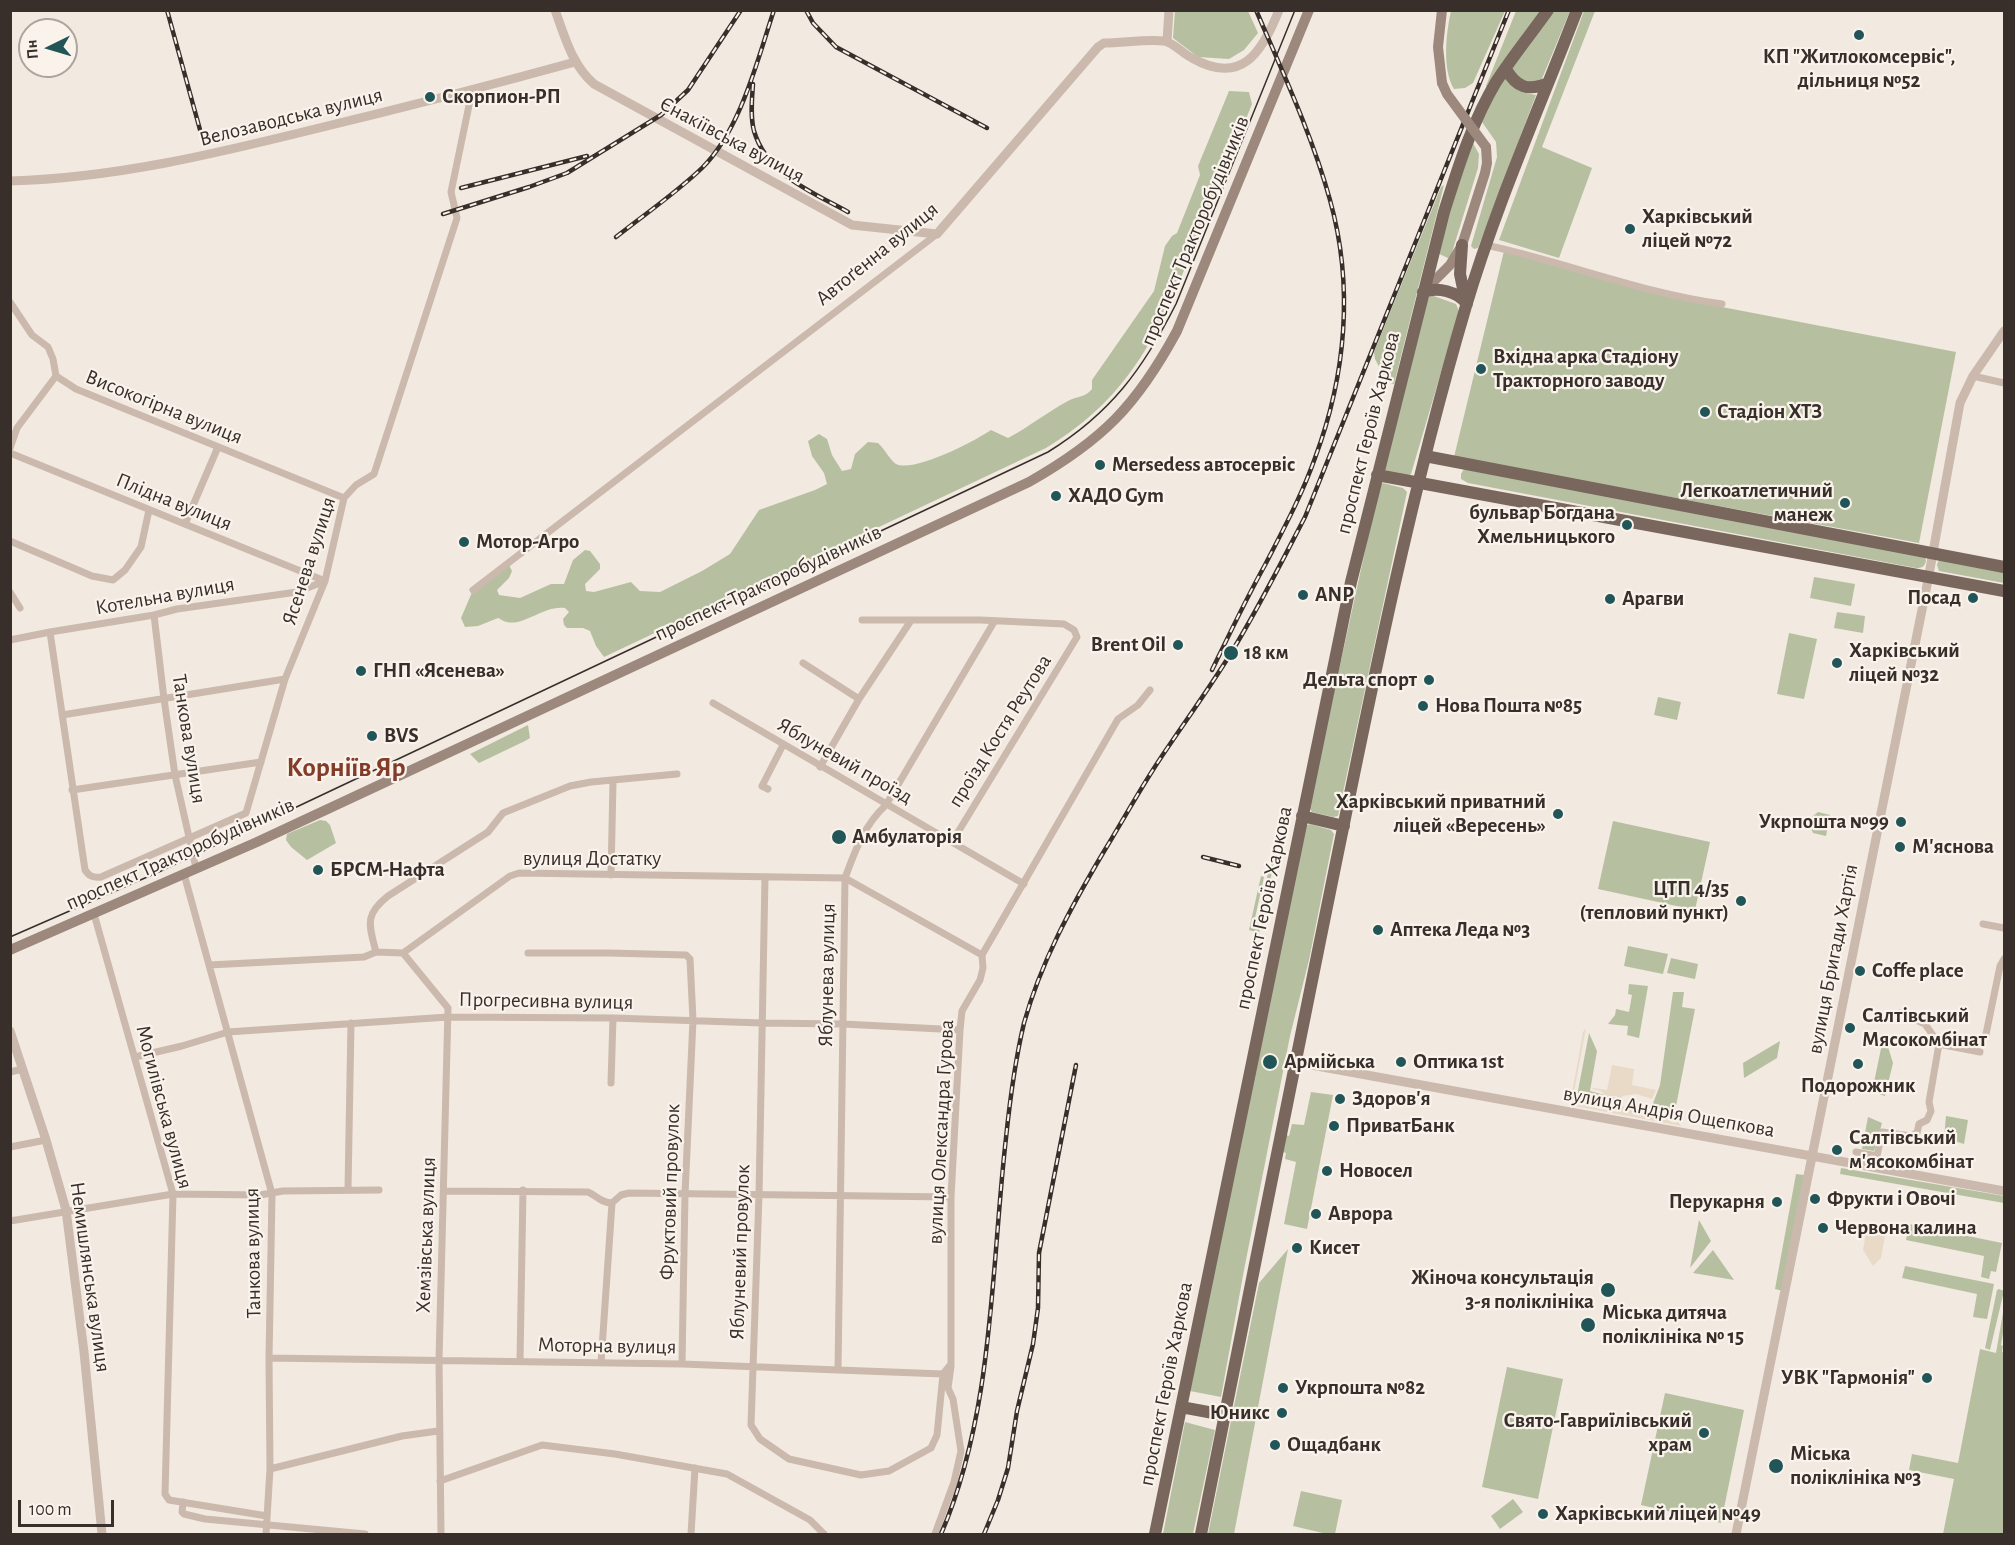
<!DOCTYPE html>
<html>
<head>
<meta charset="utf-8">
<style>
	body { margin:0 }
	#map { position:relative; width:2015px; height:1545px; overflow:hidden; background:#f2e9e0; font-family:"Alegreya Sans",sans-serif }
	canvas { display:block }
	.frame { position:absolute; inset:0; border:12px solid #382f2b; pointer-events:none }
	.north { position:absolute; left:18px; top:18px; width:60px; height:60px; box-sizing:border-box; background:#f9f3ec; border:2px solid #aca59f; border-radius:50%; rotate:265deg; font-size:16px; font-weight:700; line-height:24px; text-align:center; color:#382f2b }
	.north::after { content:''; display:block; margin:auto; width:21px; height:27px; background:#225558; clip-path:polygon(50% 0,100% 100%,50% 72%,0 100%) }
	.scale { position:absolute; left:18px; top:1500px; width:96px; height:27px; box-sizing:border-box; border:3px solid #382f2b; border-top:0; padding-left:8px; font-size:18px; line-height:21px; white-space:nowrap; color:#382f2b; -webkit-text-stroke:4px #f9f3ec; paint-order:stroke }
</style>
</head>
<body>
<div id="map">
<canvas width="2015" height="1545"></canvas>
<div class="frame"></div>
<div class="north">Пн</div>
<div class="scale">100 m</div>
</div>
<script>
const ctx = document.querySelector('canvas').getContext('2d');
ctx.lineJoin = 'round';
function fill(path, color) {
  ctx.fillStyle = color;
  ctx.fill(path, 'evenodd');
}
function stroke(path, color, width, dash) {
  ctx.strokeStyle = color;
  ctx.lineWidth = width;
  ctx.lineCap = dash ? 'butt' : 'round';
  ctx.setLineDash(dash || []);
  ctx.stroke(path);
}
function write(font, color, halo, rows, align = 'center') {
  ctx.font = font + ' "Alegreya Sans",sans-serif';
  ctx.lineWidth = 4.5;
  ctx.setLineDash([]);
  ctx.textBaseline = 'middle';
  ctx.strokeStyle = halo;
  ctx.fillStyle = color;
  for (const [text, x, y, turn = 0] of rows) {
    ctx.save();
    ctx.translate(x, y);
    ctx.rotate((+turn || 0) * Math.PI / 180);
    ctx.textAlign = isNaN(turn) ? turn : align;
    if (halo) ctx.strokeText(text, 0, 0);
    ctx.fillText(text, 0, 0);
    ctx.restore();
  }
}
const green = new Path2D(`
	M1175,10l73,1 10,22 -14,17 -15,9 -31,-2 -25,-19z
	M1451,11h54l-32,72 -8,5 -11,1c-12,-20 -8,-56 -3,-78z
	M1516,11h28l-57,77 -1,-2z
	M1553,11h17l-29,70 -15,3 -12,-12 -2,-6z
	M1584,11h11l-53,136 50,21 -33,90 -60,-18z
	M1504,78l22,15 10,2 -58,153 -4,1 -3,-3 26,-89 -1,-15 -14,-20 6,-15z
	M1229,91l20,1 3,12c-18,45 -36,90 -55,135 -37,90 -63,156 -151,209l-442,209 -8,-11 -6,-15 -7,-3h-16l-3,-3 -1,-6 6,-7 -4,-4c-21,-3 -40,18 -58,14 -3,0 -6,-3 -9,-4l-20,8 -13,1 -4,-9 12,-28 36,-25 3,6 -3,7 -12,12 2,5 21,3 31,-14h13l9,-24 12,-10 5,1 10,13v5l-15,15 1,7 8,1 37,-10 9,9 20,1 42,-21 28,-17 29,-44 56,-20 12,-6 -3,-11 -12,-17 -4,-15 11,-7 8,5 5,16 10,16 9,-2 4,-15 13,-12 10,1c6,5 12,17 18,21 18,9 79,-23 95,-34l17,8c21,-11 39,-26 60,-37 11,-6 15,-2 24,-12v-9l62,-89 11,-45 7,-10 5,-3 23,-58 -2,-9z
	M1473,143l6,11 -1,14 -28,91 -15,-7z
	M1444,185l-50,199 -7,-2 -12,-23 -1,-7 67,-165z
	M1504,251l192,51 260,50 -37,191 -465,-86z
	M1431,295l25,9 3,7 -48,163 -4,3 -22,-3 -3,-7 46,-171z
	M1464,469l461,88 1,3c-1,7 -4,8 -10,8l-448,-85 -7,-4v-5z
	M1383,483l20,5 4,4 -69,324 -5,1 -21,-5 -3,-5 70,-320z
	M1939,559l65,11v13l-65,-12 -2,-6z
	M1814,577l41,7 -4,22 -41,-8z
	M1837,612l28,4 -2,17 -29,-5z
	M1789,633l28,6 -13,60 -27,-5z
	M1658,697l23,5 -4,18 -23,-5z
	M528,725l2,13 -5,3 -46,22 -9,-9z
	M1818,812l12,3 -4,21 -13,-3 -5,-13z
	M1280,819l3,1 -24,113 -10,-3 12,-54 3,1 -11,50h3z
	M320,820l6,1 4,4 6,18 -29,17 -16,-13 -5,-7 1,-6z
	M1613,821l97,21 -15,68 -97,-21z
	M1310,824l21,6 3,4 -25,126 -19,76 -46,234 -23,127 -31,-6 115,-565z
	M1628,946l40,8 -5,20 -39,-8z
	M1671,958l27,6 -3,15 -28,-6z
	M1629,984l19,2 -9,52 -12,-3 1,-9 -20,-2 7,-9 1,-6 13,3 3,-17 -4,-1z
	M1673,992h11l-2,15 13,2 -20,102 -23,-5 8,-21z
	M1589,1033l8,18 -7,40 26,7 -2,5 -37,-7z
	M1884,1034l9,29 -8,33 -13,-4z
	M1780,1041l-3,17 -33,20 -1,-15z
	M1311,1092l22,3 -26,134 -23,-5 12,-62 -11,-3 1,-6 -3,-1 3,-17 3,1 3,-12 12,1z
	M1946,1116l22,4 -4,24 -20,-6z
	M1868,1117l14,6 -8,28 -12,-2z
	M1841,1168l163,28v7l-164,-29z
	M1796,1174l8,1 -21,116 -8,-2z
	M1699,1220l12,21 -21,27z
	M1909,1224l93,19 -6,29 -5,-1 -2,8 -8,-2 3,-21 -78,-16z
	M1288,1249l-54,285h-26l51,-251z
	M1713,1250l21,30 -41,-7z
	M1905,1266l89,18 -7,35 -14,-2 4,-23 -75,-16z
	M1999,1289l5,2 -14,59 -5,-2 12,-58z
	M2004,1307v20l-3,18 2,1 -1,6 2,1v181h-61l11,-55 -45,-9 3,-16 46,9 22,-114 16,4z
	M1507,1367l56,12 -25,120 -56,-12z
	M1665,1393l79,17 -23,113 -80,-18z
	M1185,1422l30,8 -22,104h-30z
	M1301,1491l41,9 -7,34h-8l-34,-8z
	M1513,1499l10,13 -23,17 -9,-13z`);
const plaza = new Path2D(`
	M1586,1028l-13,69 43,8 1,-9h-11l-5,-5 -9,-2 1,-1 14,2 5,-25 22,4 -2,16 24,5 -4,9 -16,-5 -14,2 -1,10 51,10 -1,6 6,1 -2,-7 6,10 -111,-21v-2l47,9v-5l-46,-8 12,-67z
	M1867,1226l19,4 -5,28 -8,8 -10,-16z`);
const minor = new Path2D(`
	M1486,245c79,17 155,48 236,59
	M10,302l22,33 16,12 5,12 3,17 20,13 268,109
	M1973,376l31,7
	M10,448l7,-20 39,-52
	M10,453l315,128
	M185,524l33,-77
	M10,541l82,35 21,4 12,-10 16,-23 8,-37
	M473,590l464,-356
	M10,592l10,16
	M154,615l10,84 11,76 21,93
	M862,620h118l84,4 10,6 3,7 -125,205
	M50,632l35,238c4,6 8,8 16,7l145,-64 39,-134 40,-98 19,-83 12,-13 18,-11 83,-256 -6,-26 21,-101
	M10,640l40,-8 104,-17 23,-6 120,-17 28,-11
	M803,663l56,36
	M713,703l311,181
	M62,715l223,-36
	M820,767l39,-68 51,-77
	M768,789l-6,-3 21,-41
	M72,790l189,-28
	M184,874l88,320 -3,164 1,111 -4,65
	M611,875l2,-93
	M765,877l-6,318 -8,230 9,14 29,20 72,16 28,-4 42,-23 6,-13 6,-61 8,-10v-167l9,-167 2,-19 18,-31 3,-12 -1,-13 136,-236 20,-14 12,-15
	M94,914l79,280 -8,300 4,6 98,16
	M1983,924l21,4
	M376,952c-7,-27 -12,-37 12,-56l100,-64 15,-19 67,-27 21,-4 86,-8
	M403,953l45,55 -9,352 2,174
	M528,953h81l77,2 4,4 3,61 -8,174 -3,170
	M209,965l155,-8 12,-5 27,1 107,-77 9,-3 326,5 137,77
	M1900,1013l25,11 14,20 41,8
	M1986,1034l14,-68 4,-7
	M135,1057l47,-11 46,-14 220,-15 165,1 149,5 81,1 117,6
	M10,1072l13,-3
	M611,1083l2,-65
	M10,1147l36,-7
	M1856,1152l21,4 5,-24 29,4 6,-3 2,-9 8,-4 4,-9 -2,-9 10,-58
	M348,1189l3,-166
	M444,1191l144,1c9,4 13,11 24,11l9,-8 8,-2 322,4
	M10,1221l163,-27 87,1 23,-4 96,-1
	M269,1358l413,6 261,10
	M520,1360l3,-170
	M601,1363l11,-160
	M838,1370l7,-492c10,-27 19,-53 41,-73l108,-183
	M270,1469l132,-33 36,-5
	M440,1481l102,-36 73,9 112,20 83,46 14,14
	M183,1502l-1,10 2,2 21,5 160,15
	M691,1534l4,-66
	M935,1534l19,-52 7,-31 -8,-52 -5,-11 3,-22`);
const tertiary = new Path2D(`
	M555,10c10,27 17,55 39,74l258,141 85,9 161,-187 6,-4c19,0 41,-4 60,-2 9,1 19,13 28,17 49,28 70,-5 87,-48
	M1167,41l2,-31
	M10,181c105,-3 204,-27 305,-52 87,-21 173,-43 260,-67
	M10,1031l36,109 20,70 18,142 18,182
	M1295,1062l709,129
	M1736,1534l192,-954 32,-177 13,-27 31,-45`);
const secondary = new Path2D(`
	M1442,83l-4,-36 4,-37
	M1423,292l27,-27 12,-20 23,-72 2,-10 -1,-16
	M10,950l247,-108 772,-360c74,-42 108,-77 148,-151l132,-321`);
const primary = new Path2D(`
	M1506,69c10,18 22,23 42,14
	M1462,245l-2,29 6,29
	M1423,292c15,-5 34,-1 44,12
	M1425,456l579,111
	M1377,475l627,116
	M1302,816l42,10
	M1181,1407l43,8
	M1155,1534l196,-952 93,-370c14,-44 28,-90 52,-130 16,-25 35,-48 52,-72
	M1201,1534c38,-196 79,-392 118,-588 44,-215 85,-430 147,-640 30,-101 73,-197 111,-296`);
const tram = new Path2D(`
	M10,937l151,-66 887,-419c63,-39 95,-83 128,-148l119,-294`);
const rail = new Path2D(`
	M167,10l35,127
	M806,10l7,13 23,24 151,81
	M753,84c-1,15 -3,32 1,47 13,44 58,61 94,81
	M461,188l126,-32
	M443,214l86,-27 38,-14 94,-58 27,-25 53,-80
	M616,237c29,-23 60,-44 86,-69 39,-39 55,-107 72,-158
	M1212,670c17,-35 34,-71 53,-105 18,-35 37,-70 50,-107 31,-83 39,-172 15,-258 -18,-65 -47,-127 -74,-190
	M1203,857l36,9
	M941,1534c53,-122 50,-266 65,-396 4,-39 9,-77 18,-115 17,-61 47,-116 79,-170 19,-31 37,-64 57,-94 24,-36 49,-70 71,-106 27,-44 50,-90 74,-136l204,-507
	M984,1534l14,-34 10,-32 9,-57 16,-67 5,-36 1,-55 37,-188`);
const secondaryBridge = new Path2D(`
	M1442,83l5,11 39,53`);
const markers = [
	[1859,35,6,"#225558"],
	[430,97,6,"#225558"],
	[1630,229,6,"#225558"],
	[1481,369,6,"#225558"],
	[1705,412,6,"#225558"],
	[1100,465,6,"#225558"],
	[1056,496,6,"#225558"],
	[1845,503,6,"#225558"],
	[1627,525,6,"#225558"],
	[464,542,6,"#225558"],
	[1303,595,6,"#225558"],
	[1973,598,6,"#225558"],
	[1610,599,6,"#225558"],
	[1178,645,6,"#225558"],
	[1231,653,8,"#225558"],
	[1837,663,6,"#225558"],
	[361,671,6,"#225558"],
	[1429,680,6,"#225558"],
	[1423,706,6,"#225558"],
	[372,736,6,"#225558"],
	[1558,814,6,"#225558"],
	[1901,822,6,"#225558"],
	[839,837,8,"#225558"],
	[1900,847,6,"#225558"],
	[318,870,6,"#225558"],
	[1741,901,6,"#225558"],
	[1378,930,6,"#225558"],
	[1860,971,6,"#225558"],
	[1850,1028,6,"#225558"],
	[1270,1062,8,"#225558"],
	[1401,1062,6,"#225558"],
	[1858,1064,6,"#225558"],
	[1340,1099,6,"#225558"],
	[1334,1126,6,"#225558"],
	[1837,1150,6,"#225558"],
	[1327,1171,6,"#225558"],
	[1815,1199,6,"#225558"],
	[1777,1202,6,"#225558"],
	[1316,1214,6,"#225558"],
	[1823,1228,6,"#225558"],
	[1297,1248,6,"#225558"],
	[1608,1290,8,"#225558"],
	[1588,1325,8,"#225558"],
	[1927,1378,6,"#225558"],
	[1283,1388,6,"#225558"],
	[1282,1413,6,"#225558"],
	[1704,1433,6,"#225558"],
	[1275,1445,6,"#225558"],
	[1776,1466,8,"#225558"],
	[1543,1514,6,"#225558"]
];
const poiNames = [
	["КП \"Житлокомсервіс\",",1859,57,"center"],
	["дільниця №52",1859,81,"center"],
	["Скорпион-РП",442,97],
	["Харківський",1642,217],
	["ліцей №72",1642,241],
	["Вхідна арка Стадіону",1493,357],
	["Тракторного заводу",1493,381],
	["Стадіон ХТЗ",1717,412],
	["Mersedess автосервіс",1112,465],
	["Легкоатлетичний",1833,491,"right"],
	["манеж",1833,515,"right"],
	["ХАДО Gym",1068,496],
	["бульвар Богдана",1615,513,"right"],
	["Хмельницького",1615,537,"right"],
	["Мотор-Агро",476,542],
	["ANP",1315,595],
	["Посад",1961,598,"right"],
	["Арагви",1622,599],
	["Brent Oil",1166,645,"right"],
	["Харківський",1849,651],
	["ліцей №32",1849,675],
	["18 км",1244,653],
	["ГНП «Ясенева»",373,671],
	["Дельта спорт",1417,680,"right"],
	["Нова Пошта №85",1435,706],
	["BVS",384,736],
	["Харківський приватний",1546,802,"right"],
	["ліцей «Вересень»",1546,826,"right"],
	["Укрпошта №99",1889,822,"right"],
	["Амбулаторія",852,837],
	["М'яснова",1912,847],
	["БРСМ-Нафта",330,870],
	["ЦТП 4/35",1729,889,"right"],
	["(тепловий пункт)",1729,913,"right"],
	["Аптека Леда №3",1390,930],
	["Coffe place",1872,971],
	["Салтівський",1862,1016],
	["Мясокомбінат",1862,1040],
	["Армійська",1284,1062],
	["Оптика 1st",1413,1062],
	["Подорожник",1858,1086,"center"],
	["Здоров'я",1352,1099],
	["ПриватБанк",1346,1126],
	["Салтівський",1849,1138],
	["м'ясокомбінат",1849,1162],
	["Новосел",1339,1171],
	["Фрукти і Овочі",1827,1199],
	["Перукарня",1765,1202,"right"],
	["Аврора",1328,1214],
	["Червона калина",1835,1228],
	["Кисет",1309,1248],
	["Жіноча консультація",1594,1278,"right"],
	["3-я поліклініка",1594,1302,"right"],
	["Міська дитяча",1602,1313],
	["поліклініка № 15",1602,1337],
	["УВК \"Гармонія\"",1915,1378,"right"],
	["Укрпошта №82",1295,1388],
	["Юникс",1270,1413,"right"],
	["Свято-Гавриїлівський",1692,1421,"right"],
	["храм",1692,1445,"right"],
	["Ощадбанк",1287,1445],
	["Міська",1790,1454],
	["поліклініка №3",1790,1478],
	["Харківський ліцей №49",1555,1514]
];
const streetNames = [
	["Велозаводська вулиця",291,117,-14],
	["Єнакіївська вулиця",732,140,28],
	["проспект Тракторобудівників",1195,231,-67],
	["Автоґенна вулиця",877,254,-39],
	["Високогірна вулиця",164,407,22],
	["проспект Героїв Харкова",1368,433,-76],
	["Плідна вулиця",174,502,22],
	["Ясенева вулиця",309,561,-72],
	["проспект Тракторобудівників",768,583,-25],
	["Котельна вулиця",165,596,-10],
	["проїзд Костя Реутова",1000,731,-58],
	["Танкова вулиця",189,739,81],
	["Яблуневий проїзд",845,761,30],
	["проспект Тракторобудівників",180,854,-24],
	["вулиця Достатку",592,859],
	["проспект Героїв Харкова",1264,908,-78],
	["вулиця Бригади Хартія",1833,959,-79],
	["Яблунева вулиця",827,975,-89],
	["Прогресивна вулиця",546,1001,1],
	["Могилівська вулиця",164,1107,75],
	["вулиця Андрія Ощепкова",1669,1112,10],
	["вулиця Олександра Гурова",941,1132,-87],
	["Фруктовий провулок",670,1192,-88],
	["Хемзівська вулиця",426,1235,-88],
	["Яблуневий провулок",740,1252,-88],
	["Танкова вулиця",253,1253,-91],
	["Немишлянська вулиця",90,1277,82],
	["Моторна вулиця",607,1346,1],
	["проспект Героїв Харкова",1166,1384,-79]
];
const districtNames = [
	["Корніїв Яр",346,768]
];
fill(green, '#b6c0a0');
fill(plaza, '#e9dac8');
stroke(minor, '#cab9ac', 7);
stroke(tertiary, '#cab9ac', 9);
stroke(secondary, '#9d887d', 10);
stroke(primary, '#79665d', 12);
stroke(tram, '#382f2b', 1.5);
stroke(rail, '#382f2b', 4.5);
stroke(rail, '#f9f3ec', 2, [7]);
stroke(secondaryBridge, '#9d887d', 10);
for (const [x, y, r, color] of markers) {
  const dot = new Path2D();
  dot.arc(x, y, r, 0, 2 * Math.PI);
  ctx.fillStyle = color;
  ctx.fill(dot);
  stroke(dot, '#f9f3ec', 2);
}
write('bold 21px', '#382f2b', '#f9f3ec', poiNames, 'left');
write('21px', '#382f2b', '#f9f3ec', streetNames);
write('bold 27px', '#833c28', '#f9f3ec', districtNames);
</script>
</body>
</html>
